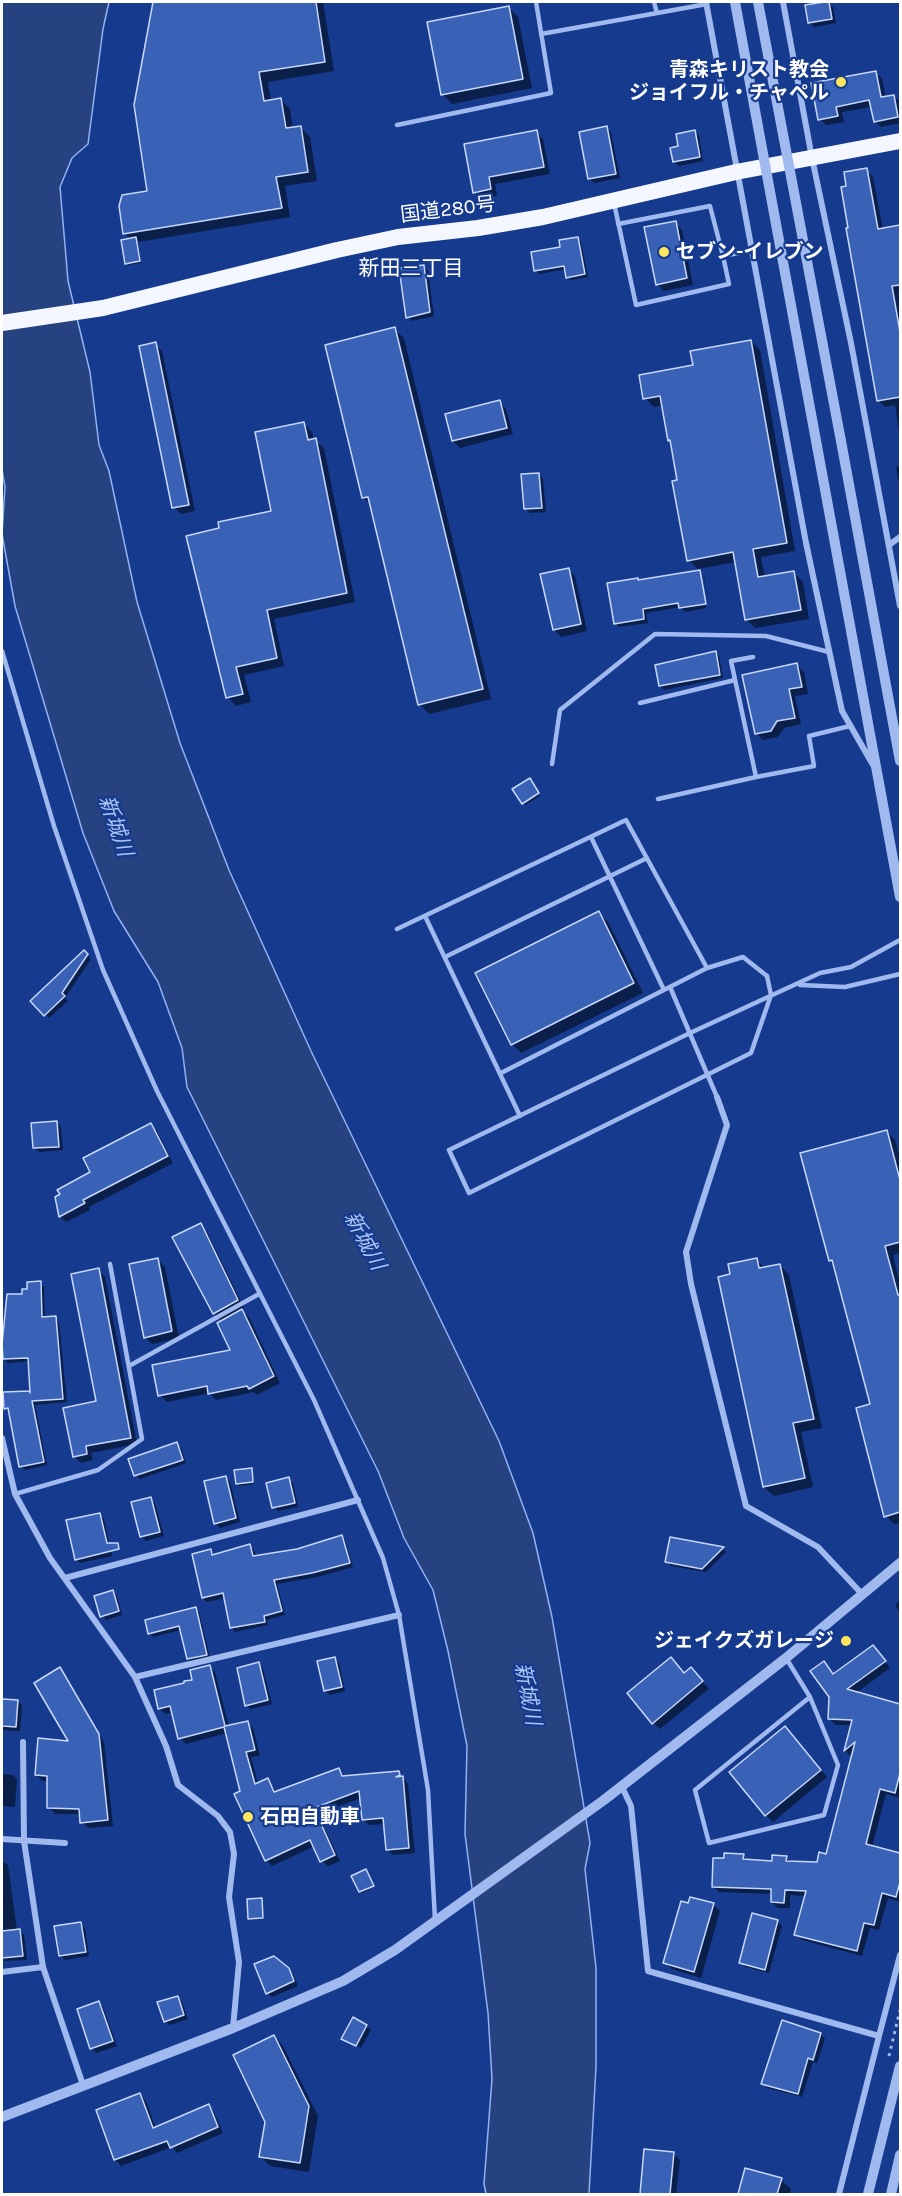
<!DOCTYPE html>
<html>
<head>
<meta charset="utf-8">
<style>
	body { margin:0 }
	#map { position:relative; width:902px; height:2196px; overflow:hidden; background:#153a8e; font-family:Karla,sans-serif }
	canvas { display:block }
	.frame { position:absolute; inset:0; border:3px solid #fff; pointer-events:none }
</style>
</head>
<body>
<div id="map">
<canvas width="902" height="2196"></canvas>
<div class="frame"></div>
</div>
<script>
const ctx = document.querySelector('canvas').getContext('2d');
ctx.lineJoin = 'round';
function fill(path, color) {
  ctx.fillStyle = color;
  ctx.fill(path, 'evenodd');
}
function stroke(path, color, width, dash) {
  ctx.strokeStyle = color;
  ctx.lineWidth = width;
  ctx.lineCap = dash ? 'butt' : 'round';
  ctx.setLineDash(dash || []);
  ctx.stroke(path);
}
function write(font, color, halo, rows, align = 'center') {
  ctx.font = font + ' Karla,"Noto Sans JP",sans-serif';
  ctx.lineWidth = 4.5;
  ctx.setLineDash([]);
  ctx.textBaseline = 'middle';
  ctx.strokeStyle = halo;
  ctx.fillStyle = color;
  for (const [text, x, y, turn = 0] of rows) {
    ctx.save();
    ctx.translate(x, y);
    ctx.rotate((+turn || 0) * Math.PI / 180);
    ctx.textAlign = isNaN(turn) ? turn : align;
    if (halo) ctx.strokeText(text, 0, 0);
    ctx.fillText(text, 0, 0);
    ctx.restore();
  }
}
const water = new Path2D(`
	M2,2h107l-6,27 -15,115 -16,14 -12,29 8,94 22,91 9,73 10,26 28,131 43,141 49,127 82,181 188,390 34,92 19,84 38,226 -5,26 11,99v99l-7,127h-103l-2,-10 8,-105 -4,-66 -23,-179 2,-88 -19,-95 -15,-61 -29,-52 -26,-67 -191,-384 -5,-39 -24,-66 -44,-71 -31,-78 -68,-227 -13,-72 3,-47 -3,-17z`);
const shadow = new Path2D(`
	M155,2h168l11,69 -66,11 3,19 10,-1 9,9 3,20 7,-2 10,10 7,44 -32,5 5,31 -152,25 3,21 -13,2 -1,-2 4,-23 -6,-7 24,-41 -14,-87z
	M828,2l5,5 3,16 -22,4 -4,-5z
	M509,8l9,9 14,71 -80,16 -9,-10z
	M876,72l6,7 4,19 8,-2 6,6v21l-19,4 -6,-6 -3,-14 -30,5 2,10 -18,3 -6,-6z
	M607,128l4,4 9,46 -26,5 -5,-5z
	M536,132l7,7 7,35 -55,10 2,12 -15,3 -7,-7 -9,-47z
	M694,132l5,4 4,25 -24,5 -5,-4 6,-15z
	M866,170l7,7 10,53 17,-3v65h-2l2,13v134l-5,-34 -10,2 -7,-7 -28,-171 -2,-42z
	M675,223l7,7 11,55 -29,6 -7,-7z
	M578,239l3,3 7,35 -17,3 -4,-3 -1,-8 -27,5 -3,-4 26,-21z
	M423,266l5,5 6,45 -22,5 -4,-4z
	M394,329l10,9 87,361 -62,15 -9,-10 -49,-199 -7,-7z
	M751,341l9,9 35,201 -34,6 4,21 29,-5 9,9 6,37 -54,9 -8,-8 -11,-58 -38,7 -9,-9 -10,-79 -16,-76 -9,2 -9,-9 49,-32z
	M155,344l7,7 33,160 -14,3 -7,-7z
	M499,402l7,7 7,25 -53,14 -7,-7z
	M304,424l8,8 2,8 10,8 31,154 -81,17 10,47 -40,9 7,27 -15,4 -8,-9 45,-185z
	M900,466v16l-2,-2 -2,-13z
	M539,475l4,4 3,33 -16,1 -5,-5z
	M568,569l7,7 12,55 -26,6 -7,-7z
	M700,571l4,5 6,32 -7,-34h-3l6,34 -21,4 -4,-5 -35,6 2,10 -29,4 -4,-4 24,-42z
	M716,652l3,4 4,22 -59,12 -3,-4 33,-28v-2z
	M797,665l7,7 4,22 -13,2 6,28 -17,4 -6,9 -15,3 -7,-7z
	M532,781l8,15 -15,9 -2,-2z
	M598,913l10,9 35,71 -122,60 -9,-9z
	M84,952l7,7 -26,39 3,3 -19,17 -17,-17z
	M57,1122l4,5 2,23 -24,2 -4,-4z
	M150,1124l7,7 16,32 -84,44 1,3 -24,12 -6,-6 32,-43z
	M887,1132l8,8 5,19v94l-7,2 7,30v238l-6,1 -8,-8 -14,-111 -37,-140 -5,-4z
	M200,1225l7,7 37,76 -3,2 8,7 31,66 -23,12 -3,-3 -38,8 -6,-7 -43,9 -7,-7 72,-44 -10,-30 -8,-7 -40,-76z
	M158,1260l7,7 14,71 -27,6 -7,-7z
	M756,1260l9,8 15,-3 9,10 33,153 -21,4 12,55 -39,9 -10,-9 -32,-211z
	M98,1270l7,7 32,167 -46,9 2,7 -12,3 -7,-7 23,-54z
	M40,1283l4,4 1,31h10l4,4 8,80 -32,3 12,60 -22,5 -4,-4 11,-71 -2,-34 -22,2 -4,-4 20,-64z
	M177,1444l4,4 5,15 -46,16 -4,-4z
	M251,1470l3,14 -15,2 -2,-2z
	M226,1477l4,5 10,40 -20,6 -5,-5z
	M288,1479l5,4 5,24 -20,4 -4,-4z
	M151,1498l4,5 9,33 -18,5 -4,-4z
	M99,1514l5,5 8,37 -32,7 -4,-4z
	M341,1536l4,4 8,27 -36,10 -40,7 8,31 -18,5 1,5 -33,7 -4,-5 -6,-29 -18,4 -4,-4 7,-47 5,5 35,-10 4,4 2,7 41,-7z
	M671,1539l52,10 3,3 -20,20 -35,-6 -4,-4z
	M112,1592l5,4 5,19 -16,5 -4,-4z
	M900,1601v11l-5,-7z
	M195,1608l4,4 11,46 -18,4 -4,-3 -7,-29 -28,7 -3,-4z
	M879,1653l11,15 -34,25 44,12v93l-14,-4 -14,53 28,7v48l-12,-4 -9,32 -9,-2 -8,28 -60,-16 -6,-6 10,-38 -16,-1v13h-12l-6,-6 1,-8 -54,-2 -6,-6 30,-30 6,5 25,1 12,-5 5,5 27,1 9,-7 27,-102 -3,2 -6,-5 7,-26h-16l-6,-6v-22l-7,-34 11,12z
	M334,1658l5,5 6,28 -15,4 -5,-5z
	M259,1664l4,5 9,35 -21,5 -5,-4z
	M209,1666l6,6 14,55 18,-4 6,5 7,28 -9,1 7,27 10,-4 9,13 61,-23 7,7 53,-5 10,12 7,69 -22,2 -6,-6 -2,-25 -16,1 -6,-6 -2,-21 -43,16 22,47 -12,5 -6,-5 -7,-15 -43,20 -6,-6 -24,-68 -15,-59 -41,11 -6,-6 -7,-26 -8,2 -5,-6z
	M60,1669l6,6 38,67 9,84 -25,2 -6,-6 -1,-8h-26l-6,-7v-26h-6l-7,-6 35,-33z
	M684,1674l14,2 11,13 -49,40 -7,-6z
	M6,1700l11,1 5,4 -2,26 -18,-1v-25z
	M785,1728l42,49 -54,45 -7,-7z
	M2,1774l11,1 4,4 -2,28 -13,-1z
	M2,1861l6,4 9,65 7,5 3,25 -25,1z
	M366,1871l8,16 -12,6 -2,-2z
	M261,1900l3,19 -13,1 -1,-2z
	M713,1904l7,7 -19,67 -29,-9 -7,-7z
	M777,1921l5,5 -13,47 -24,-6 -4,-5z
	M80,1924l5,4 4,28 -24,4 -4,-4z
	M288,1969l5,5 5,12 -26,11 -5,-4z
	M178,1997l4,5 6,17 -18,6 -5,-4z
	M99,2003l4,4 14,39 -21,7 -4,-5z
	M783,2022l38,12 4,5 -8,24 -4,-1 -11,35 -35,-9 -4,-5z
	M366,2026l5,4 -10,18 -18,-10z
	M274,2036l9,10 35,70 -9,56 -39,-6 -9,-9z
	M140,2095l6,6 10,28 52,-23 6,6 9,21 -46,20 -5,-6 -51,19 -6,-7z
	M645,2151l28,2 7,7 -4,34h-35z
	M746,2170l35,10 10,9 -2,5h-50z`);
const building = new Path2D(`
	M153,2h163l9,60 -66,10 5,29 17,-3 5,30 15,-2 7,46 -32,5 6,31 -159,26 -4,-28 3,-11 25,-4 -13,-86z
	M824,2h5l3,17 -24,4 -3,-18z
	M509,6l14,73 -82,16 -14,-73z
	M876,71l5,26 13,-2 4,22 -24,5 -5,-22 -33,7 2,9 -20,4 -7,-37z
	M607,126l9,48 -28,5 -9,-47z
	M537,130l7,37 -55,10 2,12 -18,4 -9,-49z
	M695,130l5,27 -27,5 -3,-14 8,-2 -2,-12z
	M867,168l11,61 22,-4v60l-8,1 8,46v65l-23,4 -31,-173h2l-7,-41 5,-1 -2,-14z
	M676,221l11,57 -31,7 -12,-58z
	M136,237l4,24 -15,3 -4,-24z
	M578,237l7,37 -19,4 -2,-12 -30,5 -3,-19 29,-5 -1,-7z
	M424,265l6,47 -24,6 -7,-50z
	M395,327l88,362 -65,16 -50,-208 -6,1 -37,-153z
	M751,340l36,203 -34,6 5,28 36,-6 7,39 -56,10 -12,-68 -46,9 -15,-80 5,-1 -7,-40 -2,1 -8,-45 -17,3 -4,-24 54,-10 -3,-14z
	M156,342l33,163 -17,3 -33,-162z
	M500,400l7,28 -55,13 -7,-27z
	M304,422l4,18 8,-2 31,155 -80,17 10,48 -41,9 7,27 -17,4 -40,-162 33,-8 -1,-6 53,-11 -16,-79z
	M539,473l3,35 -18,1 -3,-35z
	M569,568l12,56 -28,6 -13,-56z
	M700,570l6,34 -27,4 -1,-5 -35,6 1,10 -30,5 -7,-41 31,-5v2z
	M716,651l4,24 -61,11 -4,-21z
	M797,663l5,24 -13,2 6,29 -18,3 -6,10 -16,3 -13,-59z
	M530,778l9,15 -17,11 -10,-15z
	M599,911l35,72 -123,62 -36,-72z
	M84,950l4,4 -26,39 3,3 -21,20 -14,-15z
	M57,1121l2,26 -26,1 -2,-25z
	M151,1123l17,33 -85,44 2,3 -26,14 -4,-20 5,-3 -3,-4 33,-18 -7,-14z
	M887,1130l13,50v62l-15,4 13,49 2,-1v218l-16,5 -28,-109 14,-4 -38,-144 -3,1 -29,-108z
	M201,1223l37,77 -25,14 -41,-77z
	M158,1258l14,73 -28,7 -15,-74z
	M757,1258l2,10 21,-4 34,155 -21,4 12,55 -42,9 -45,-210 12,-3 -2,-10z
	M99,1268l32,170 -45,8 1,8 -14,3 -10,-49 33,-7 -25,-127z
	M41,1281l1,36 14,-1 7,83 -31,2 12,61 -25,5 -11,-59 -4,1 -1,-17 27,-1v2l-2,-35 -25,1 -1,-15 5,-50h15v-5h5v-7z
	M242,1309l32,67 -25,13 -2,-3 -39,8 -1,-8 -49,10 -6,-31 78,-15 -13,-27z
	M177,1442l6,18 -49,16 -6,-17z
	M252,1468l1,14 -17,2 -2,-14z
	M226,1476l10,42 -22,6 -10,-43z
	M289,1477l6,26 -23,5 -6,-25z
	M151,1497l9,35 -20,5 -9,-35z
	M100,1513l7,30h11l1,6 -44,11 -9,-40z
	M342,1535l8,28 -38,10 -38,7 8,31 -18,5 1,6 -35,6 -7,-35 -21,5 -10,-44 19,-5 1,6 38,-11 3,12 44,-7z
	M670,1537l54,10 -22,22 -37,-7z
	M113,1590l6,21 -19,6 -6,-21z
	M196,1607l11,48 -20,4 -8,-33 -31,8 -3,-14z
	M873,1645l13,16 -39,28 53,15v69l-5,20 -15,-4 -14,55 34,9v29l-4,15 -14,-4 -8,32 -10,-2 -7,28 -63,-16 12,-44 -21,-1 -1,13 -13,-1v-13l-59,-2 1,-29h11v-5l20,1 -1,5 29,2v-6l15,1 -1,5 31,1 2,-10 7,2 29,-112 -11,9 8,-31 -24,-1 1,-22 -19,-26 14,-10 9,13z
	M335,1657l7,30 -18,4 -7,-30z
	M671,1657l13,16 7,-6 12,14 -51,43 -25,-31z
	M259,1662l9,38 -23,6 -8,-38z
	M210,1665l15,61 23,-5 7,29 -9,2 9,32 13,-6 6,14 65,-24 3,8 57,-5 1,4 -4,2 7,-1 6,72 -23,2 -3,-32 -21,2 -3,-29 -45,17 21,47 -15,7 -10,-22 -45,21 -31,-67 6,-3 -16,-64 -46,12 -8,-33 -12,3 -4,-19 30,-7v-2l8,-1 -2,-10z
	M60,1667l39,67 9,86 -28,3 -1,-14 -32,-1v-32l-12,-1 3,-37 30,3 -34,-58z
	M2,1699l16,1 -2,27 -14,-1z
	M785,1726l36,44 -56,46 -36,-44z
	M366,1869l8,17 -15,6 -8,-16z
	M690,1897l24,6 -20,69 -31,-9 18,-62 7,2z
	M262,1898l1,20 -15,1 -1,-20z
	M752,1913l26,7 -13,50 -26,-7z
	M81,1922l5,30 -27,4 -5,-30z
	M20,1929l3,27 -21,2v-27z
	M274,1956l15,12 5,13 -28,13 -12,-30z
	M178,1996l6,19 -20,7 -7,-20z
	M99,2001l14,40 -23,8 -13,-40z
	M353,2017l14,8 -11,21 -15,-7z
	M782,2020l39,13 -8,27 -5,-2 -10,36 -37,-10z
	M274,2035l35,71 -9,57 -41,-6 6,-35 -32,-67z
	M140,2093l13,35 56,-24 9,23 -48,21 -3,-7 -53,19 -18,-50z
	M644,2149l30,3 -4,42h-30z
	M745,2168l37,10 -5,16h-39z`);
const path = new Path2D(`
	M889,2056l11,-46`);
const service = new Path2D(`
	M654,2l3,11
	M541,34l166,-30
	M397,125l154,-32 -15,-91
	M614,203l22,102 93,-21 -6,-28 30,-6
	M618,224l92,-18 13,50
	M2,651l52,175 49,144 54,121 157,309 69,158 16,57 29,175 7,130
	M753,657l-22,4 25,116 58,-11 -5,-30 41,-10
	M640,703l95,-23
	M552,764l8,-54 95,-76 111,2 63,16
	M658,799l98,-22
	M591,837l73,153
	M425,916l95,200
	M397,929l229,-109 81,148
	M445,957l202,-99
	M800,985l45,2 55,-13
	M670,987l47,110
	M501,1073l206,-105 36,-11 24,19 4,19 -20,58 -282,140 -20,-43 241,-117 130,-60 31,-6 49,-27
	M129,1366l130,-72
	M15,1494l83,-24 44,-31 -32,-175
	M786,1658l24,39 -115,93 14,53 115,-28 14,-50 -28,-68`);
const minor = new Path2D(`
	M706,2l100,541 36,168 31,54
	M783,2l29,156 39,185 49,263
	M889,545l11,-8
	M717,1097l10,28 -41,127 5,32 55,222 72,41 44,47
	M2,1438l13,56 35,64 85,119 31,69 12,39 40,31 12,16 4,22 -5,43 10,65 -6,66
	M65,1578l293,-78
	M135,1677l264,-62
	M23,1742l1,99 19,126 40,118
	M622,1787l9,19 17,165 231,65 21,-81
	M2,1839l63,4
	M2,1972l41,-5
	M839,2194l40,-158`);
const tertiary = new Path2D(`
	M841,441l59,320
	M817,446l83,451
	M2,2117l231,-89 110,-47 52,-31 209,-150 182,-142 114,-95
	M868,2194l32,-128
	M891,2194l9,-39`);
const trunk = new Path2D(`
	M2,323l101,-15 234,-58 61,-13 80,-9 65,-11 193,-45 164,-31`);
const tertiaryBridge = new Path2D(`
	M735,2l82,444
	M758,2l83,439`);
const markers = [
	[841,82,6,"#ffe65f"],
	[664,252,6,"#ffe65f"],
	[846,1641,6,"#ffe65f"],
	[248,1817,6,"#ffe65f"]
];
const poiNames = [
	["青森キリスト教会",829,70],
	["ジョイフル・チャペル",829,93],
	["セブン-イレブン",676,252,"left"],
	["ジェイクズガレージ",834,1641],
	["石田自動車",260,1817,"left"]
];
const streetNames = [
	["国道280号",448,210,-7]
];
const neighbourhoodNames = [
	["新田三丁目",411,269]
];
const waterNames = [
	["新城川",115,826,71],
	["新城川",364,1241,62],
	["新城川",527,1694,79]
];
fill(water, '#264281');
stroke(water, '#92b3f3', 1.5);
fill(shadow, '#0007');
fill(building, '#3961b5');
stroke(building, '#c7d8fc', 1.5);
stroke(path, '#a0baf0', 3, [3, 4.5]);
stroke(service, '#a0baf0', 4.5);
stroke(minor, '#a0baf0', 6);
stroke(tertiary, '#a0baf0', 10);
stroke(trunk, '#f4f7ff', 16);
stroke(tertiaryBridge, '#a0baf0', 10);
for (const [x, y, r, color] of markers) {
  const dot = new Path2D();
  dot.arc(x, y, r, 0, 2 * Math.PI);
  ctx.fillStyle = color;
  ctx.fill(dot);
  stroke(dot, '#153a8e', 2);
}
write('bold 20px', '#fff', '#153a8e', poiNames, 'right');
write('20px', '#fff', '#153a8e', streetNames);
write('21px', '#fff', '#153a8e', neighbourhoodNames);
write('italic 21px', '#acc5f7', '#153a8e', waterNames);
</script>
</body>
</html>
